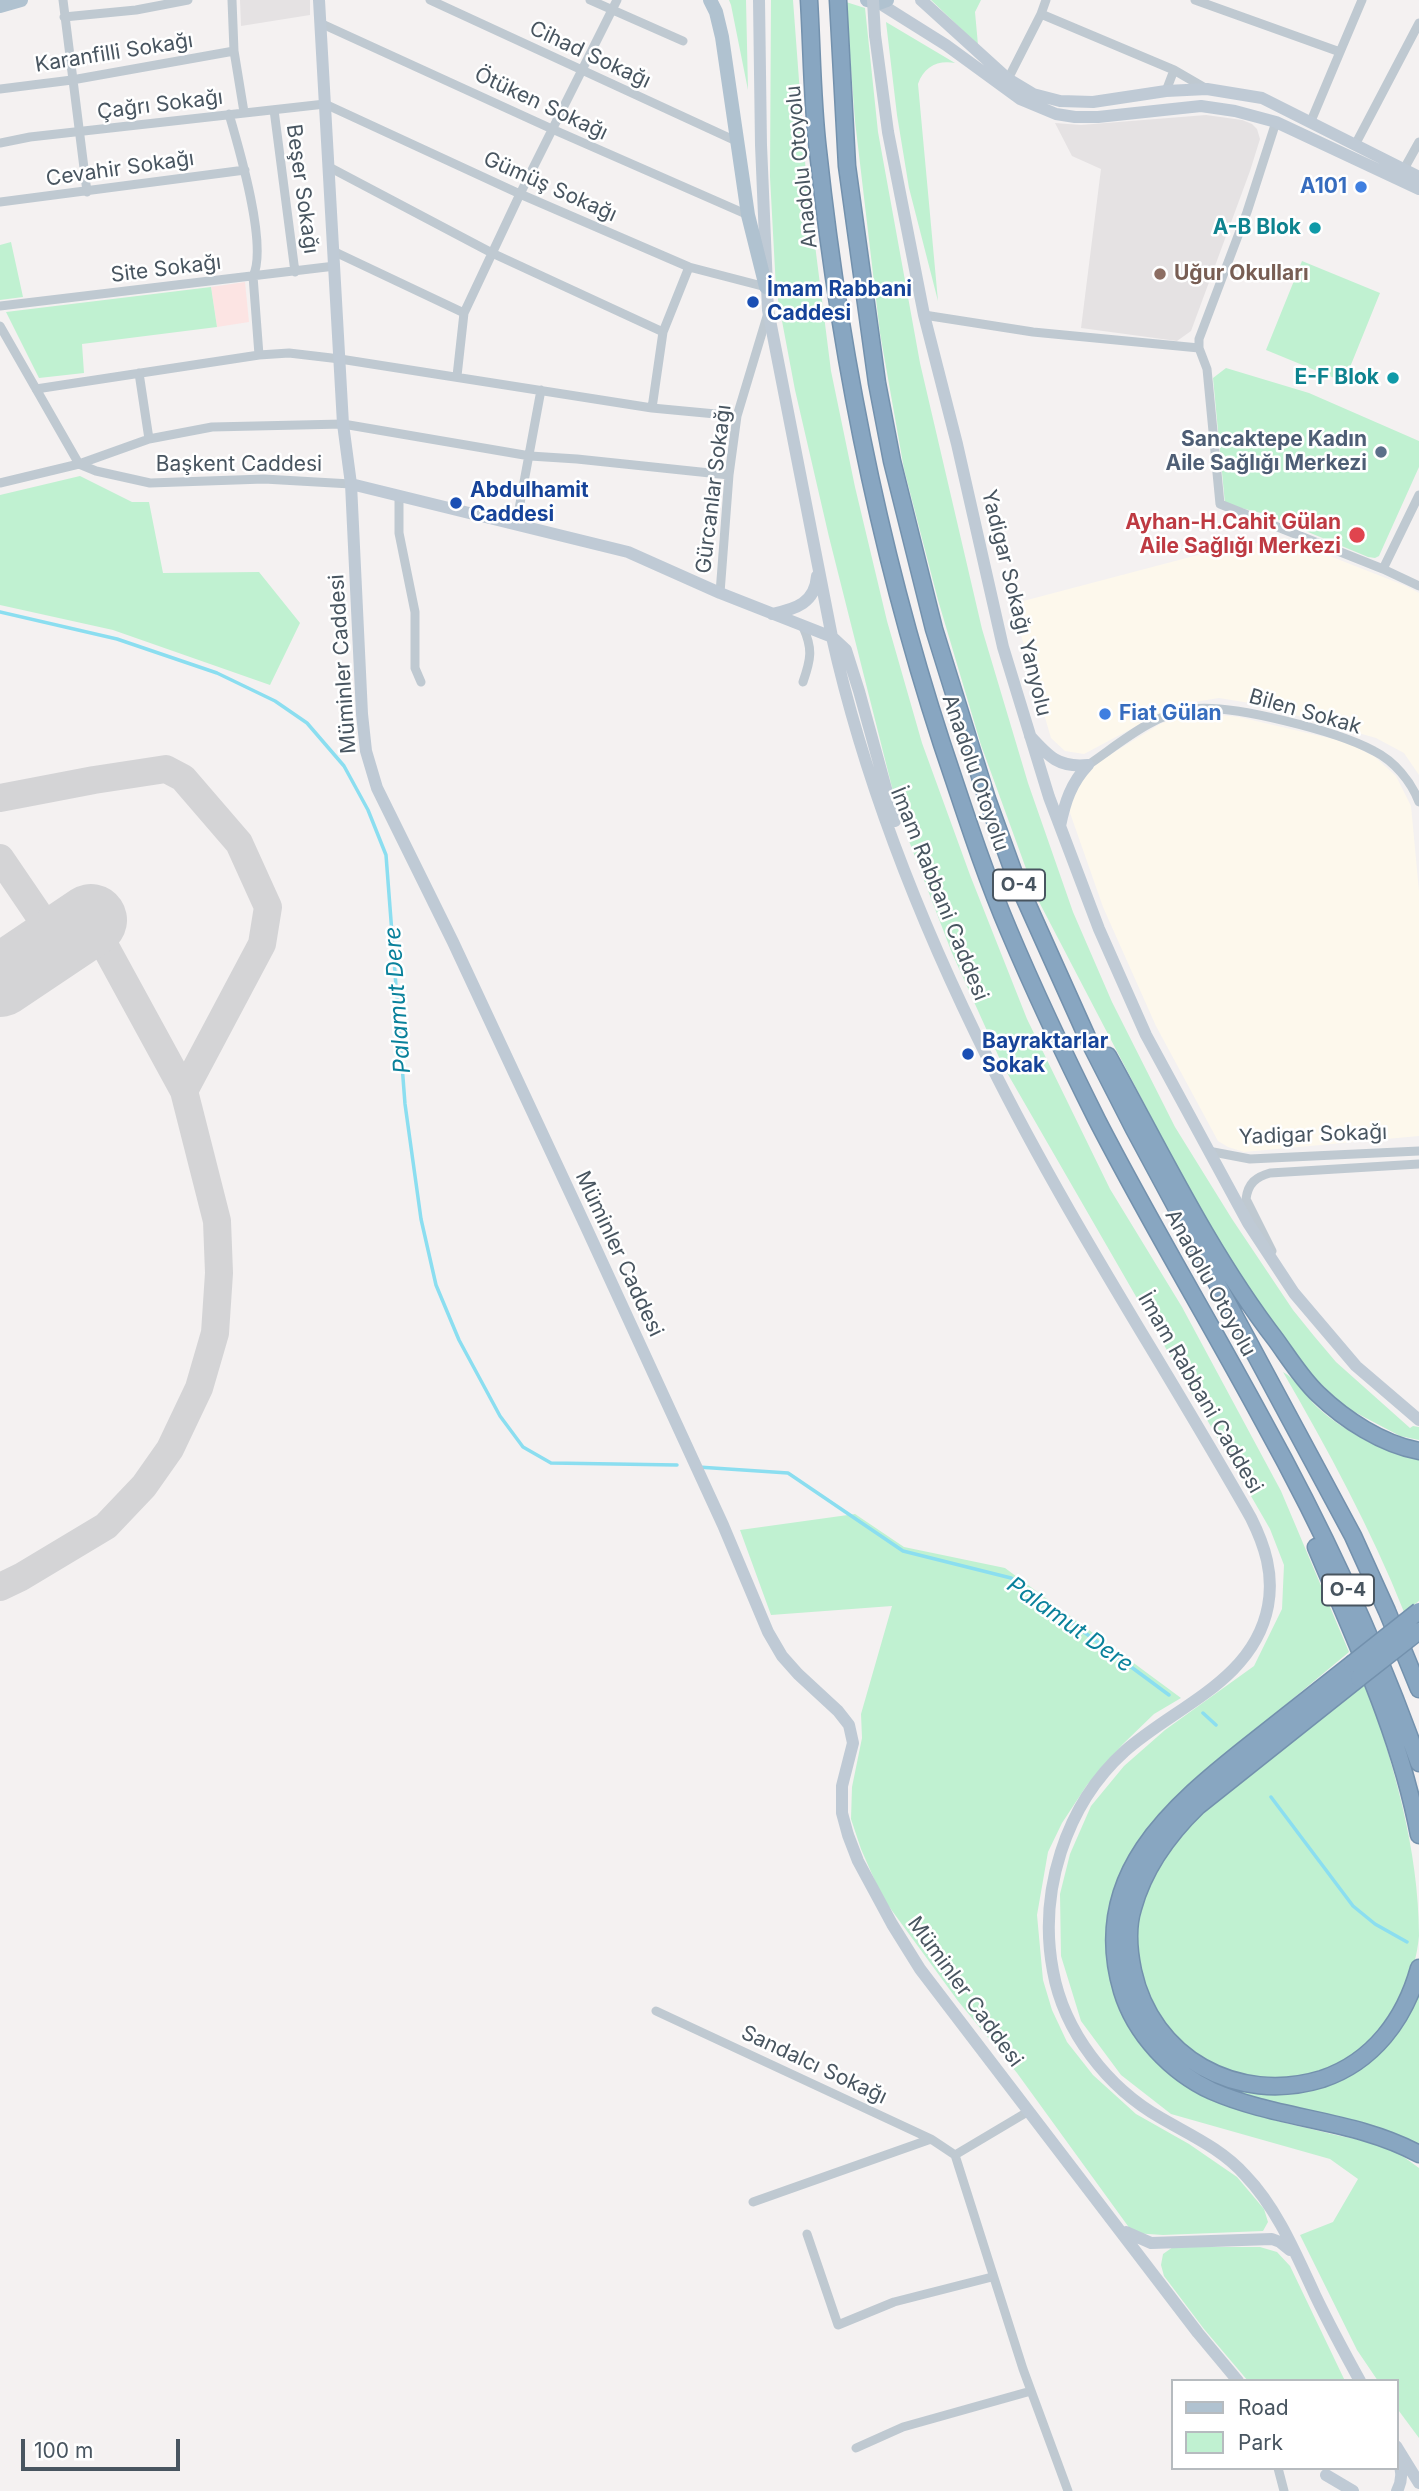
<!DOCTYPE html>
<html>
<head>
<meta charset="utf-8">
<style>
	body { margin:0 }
	#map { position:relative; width:1419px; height:2491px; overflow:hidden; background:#f4f1f1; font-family:Inter,sans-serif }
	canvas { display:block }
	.legend { position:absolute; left:1171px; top:2379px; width:228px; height:91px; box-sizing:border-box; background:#fff; border:2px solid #b6bbbf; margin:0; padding:9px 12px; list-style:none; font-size:21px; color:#485560 }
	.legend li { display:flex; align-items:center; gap:14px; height:35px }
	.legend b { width:35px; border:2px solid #b6bbbf }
	.scale { position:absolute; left:21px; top:2439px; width:159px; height:32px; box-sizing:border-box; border:4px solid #485560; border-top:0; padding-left:9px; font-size:21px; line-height:24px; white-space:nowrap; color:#485560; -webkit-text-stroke:5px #fff; paint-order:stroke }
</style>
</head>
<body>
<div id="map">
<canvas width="1419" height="2491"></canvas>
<ul class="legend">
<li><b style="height:9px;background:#b0c2d0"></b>Road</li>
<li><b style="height:19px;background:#c0f1d1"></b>Park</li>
</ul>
<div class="scale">100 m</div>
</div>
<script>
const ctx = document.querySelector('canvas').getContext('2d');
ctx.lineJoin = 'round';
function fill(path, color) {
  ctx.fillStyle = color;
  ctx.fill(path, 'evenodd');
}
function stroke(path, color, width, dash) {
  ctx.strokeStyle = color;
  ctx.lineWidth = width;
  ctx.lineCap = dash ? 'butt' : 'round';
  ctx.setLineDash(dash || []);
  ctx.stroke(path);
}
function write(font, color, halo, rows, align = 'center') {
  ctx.font = font + ' Inter,sans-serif';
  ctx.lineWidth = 5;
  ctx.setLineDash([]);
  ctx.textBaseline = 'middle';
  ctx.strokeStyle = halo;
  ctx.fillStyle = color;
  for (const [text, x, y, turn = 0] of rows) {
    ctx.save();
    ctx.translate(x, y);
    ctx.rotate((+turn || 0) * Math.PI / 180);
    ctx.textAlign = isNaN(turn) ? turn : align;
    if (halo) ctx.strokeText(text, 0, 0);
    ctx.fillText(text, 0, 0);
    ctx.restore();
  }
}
const commercial = new Path2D(`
	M1284,538l122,48 13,7v182l-15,-22 -28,-15 -120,-34 -37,-6 -43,7 -92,49 -19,-3 -14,-13 -39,-134 201,-53z
	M1200,713l39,4 107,25 29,15 21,19 15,30 8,85v245l-175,16 -16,-5 -10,-6 -62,-115 -53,-119 -34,-97 12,-32 19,-17 60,-37 20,-8z`);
const education = new Path2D(`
	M240,0h70v15l-69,11z
	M1206,115l36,5 10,4 5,5 3,10 -10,32 -59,160 -14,10 -96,-13 20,-159 -29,-13 -17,-33 26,2z`);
const medical = new Path2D(`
	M245,282l4,40 -32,5 -6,-40z`);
const green = new Path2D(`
	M729,0h17l2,90 -17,-85z
	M771,0h22l13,174 25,197 24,116 32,134 35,122 48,132 57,144 83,170 72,118 99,184 68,161 -167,139c-47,46 -81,101 -75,168 3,28 13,52 27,74 45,72 126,83 202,102 17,4 37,6 52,13 11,4 21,13 31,20v270l-23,-31v-26h-18l-21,-31 -57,-115 33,-13 25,-43 -28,-20 -159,-45 -50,-39 -40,-54 -20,-65 -1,-62 10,-40 21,-48 33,-40 41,-36 89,-64 28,-57 2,-44 -14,-36 -268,-465 -50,-111 -53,-138 -70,-278 -34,-147 -19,-101 -6,-112z
	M931,0h50l-6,12 3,33z
	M846,2l19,6 13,124 42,231 62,266 46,154 45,129 39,90 63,125 57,92 61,91 21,26 22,26 74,66 3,-2 6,1v13l-19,-4 -53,-28 -38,-35 -55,-74 -59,-98 -159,-305 -55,-151 -43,-145 -34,-131 -24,-136 -25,-212z
	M886,22l69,41c-18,-3 -31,4 -37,21l20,217 -29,-113 -12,-73z
	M11,242l12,55 -23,3v-55z
	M1302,261l78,32 -36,89 -78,-32z
	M211,287l6,40 -135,17 2,29 -45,5 -33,-66z
	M1226,368l83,25 110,48v26l-40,89 -4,2 -7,-1 -103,-43 -40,-10 -12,-126z
	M80,476l52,26h17l14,71 96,-1 41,51 -30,62 -157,-55 -113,-25v-110z
	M1283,1372c13,7 23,24 34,35 25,23 69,47 102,53v141l-15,11c-33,-83 -76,-162 -121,-240z
	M855,1514l49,33 101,21 176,130 -27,16 -31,30 -36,41 -25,38 -14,29 -11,63 6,65 9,30 15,32 26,33 43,39 53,30 48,33 27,32 4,13 -5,9 -100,4 -30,-2 -116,-160 -59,-72 -76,-104 -21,-48 -10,-30 1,-32 10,-49 -1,-24 31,-108 -121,9 -31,-85z
	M1355,1671c-8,13 -38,33 -52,43 -59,47 -142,99 -169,172 -69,188 204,299 285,105v154c-67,-37 -149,-30 -217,-66 -38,-20 -67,-55 -77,-97 -26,-104 52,-170 126,-229 34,-28 69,-55 104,-82z
	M1366,1683c27,81 53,166 53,253 -10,103 -105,176 -204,129 -33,-16 -52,-37 -67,-71 -15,-36 -15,-76 1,-113 22,-50 72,-84 113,-117 33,-26 66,-53 99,-79z
	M1173,2247h87l17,5 13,14 55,115h-97l-44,-52 -40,-53 -3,-11 2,-11z`);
const stream = new Path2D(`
	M0,612l117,27 100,34 58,28 32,22 37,43 24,44 18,45 19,249 16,115 15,66 23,55 41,76 23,31 28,16 126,2
	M698,1467l90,6 115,78 108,27 158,117
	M1203,1713l13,12
	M1271,1797l82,109 22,18 32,18`);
const taxiway = new Path2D(`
	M0,798l94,-18 72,-11 17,9 56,65 29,64 -6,37 -78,147 -89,-163
	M0,858l47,69
	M0,1587l21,-10 85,-51 38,-40 26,-37 29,-61 16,-55 4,-60 -2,-52 -33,-130`);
const runway = new Path2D(`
	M0,981l91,-61`);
const street = new Path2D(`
	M63,0l24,192
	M232,0l2,51 10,61
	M430,0l306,141
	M590,0l93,41
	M1046,0l-5,14 133,56 31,18
	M1195,0l145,52 22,-52
	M64,17l72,-7 52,-10
	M320,23l232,106 196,86
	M1008,79l33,-65
	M0,89l72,-9 162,-29
	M1166,91l8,-21
	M274,110l21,162
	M229,114c10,34 39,132 24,162l6,79
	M1311,121l29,-69
	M1276,122l-29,90 -48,127v9l8,21 13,135 163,65 36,17
	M0,143l30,-6 295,-33 195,90 169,73 77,20
	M1355,145l64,-122
	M329,167l163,86 171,79
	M1404,169l15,-27
	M0,202l245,-32
	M335,252l129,61
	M0,306l335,-40
	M924,315l109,17 166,16
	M0,326l79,138 17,7 54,12 114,-4 87,5
	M139,373l10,66
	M457,376l7,-63 56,-119 97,-194
	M36,389l223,-34 30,-2 51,6 312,49 85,8
	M652,408l11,-76 26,-65
	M0,483l79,-19 70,-25 63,-12 131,-3 187,32 47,3 152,16
	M399,496v37l16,79v56l6,14
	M516,525l25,-135
	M1383,569l36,-74
	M720,593l9,-118 8,-59 31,-103
	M803,682c8,-23 10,-33 0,-55
	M1088,765c31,-21 66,-52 104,-56 40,-5 145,22 182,42 20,10 37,30 45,51
	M1208,1151l42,8 169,-8
	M1272,1251l-26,-52c2,-16 10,-22 24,-26l149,-9
	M656,2011l275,128 24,16
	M1029,2111l-74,44 68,214 45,122
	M753,2202l178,-63
	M807,2234l31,91 56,-23 98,-25
	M856,2448l47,-21 128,-36
	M1278,2468l6,23`);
const secondary = new Path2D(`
	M319,0l24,424 8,60 11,230 4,37 11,37 76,154 133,285 137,298 45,107 14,24 16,18 40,37 11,14 4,18 -11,43v27l6,22 10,26 34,63 28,45 278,364 40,48
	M759,0l2,145 7,165 64,327c33,147 91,292 158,426 78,157 175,303 261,455 14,28 23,56 17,88 -14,74 -92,100 -143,145 -60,54 -87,142 -72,220 11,61 55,117 108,147 29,17 61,31 84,57 32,33 51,79 70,120 14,29 29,57 45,86
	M921,0l87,79 25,15 27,7 33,1 73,-11 41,-2 55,9 157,79
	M879,3l67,42 74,54 36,15 19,3h23l103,-11 34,5 41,11 143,67
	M875,35l13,97 36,183 33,129 46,203 46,150 50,132 47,106 102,188 46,70 62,73 63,54
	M351,484l277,68 92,41 112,44 14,13 13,41 36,130
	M772,614c24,-5 43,-11 45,-38
	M1030,736c19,21 29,32 58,29
	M1060,826c5,-24 11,-43 28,-61
	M1126,2232l25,11 121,-4 8,3 10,8
	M1396,2446l23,37
	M1397,2455c4,13 7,23 0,36
	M1326,2475l27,16`);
const primary = new Path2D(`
	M710,0l6,12 6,25 26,178 18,72
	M867,0l12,3 8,-3
	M0,6l21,-6`);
const highway = new Path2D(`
	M809,0c3,50 3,101 9,151 23,215 66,425 136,629 17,51 34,102 55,151 27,64 57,127 88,189 52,101 111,199 165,299 61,110 115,226 157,344
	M838,0l9,166 30,217 15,78 42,168 53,170 29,80 71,158 47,92 219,407 34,75 32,78
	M1108,1056c53,96 101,197 168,284 13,18 26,39 42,54 27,26 64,50 101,57
	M1316,1547c40,95 84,187 103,288
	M1352,1664c-33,26 -67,53 -100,79 -81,64 -164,133 -130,248 13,43 49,81 90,100 66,29 143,28 207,63
	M1359,1678l-161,128c-29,28 -54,62 -65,102 -6,19 -4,44 0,63 19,87 104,134 189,108 51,-17 83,-60 97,-111`);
const secondaryBridge = new Path2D(`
	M873,0l2,35`);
const highwayBridge = new Path2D(`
	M1352,1664l67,-53
	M1359,1678l60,-47`);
const markers = [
	[1361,187,7,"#3f7fe0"],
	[1315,228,7,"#0f9aa8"],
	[1160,274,7,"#8d6e63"],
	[753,302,7,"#1a4fb4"],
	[1393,378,7,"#0f9aa8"],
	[1381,452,7,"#5c6f8a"],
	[456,503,7,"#1a4fb4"],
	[1357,535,9,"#e0444e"],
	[1105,714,7,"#3f7fe0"],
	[968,1054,7,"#1a4fb4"]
];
const shields = [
	[1019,885,52],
	[1348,1590,52]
];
const shieldNames = [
	["O-4",1019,885],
	["O-4",1348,1590]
];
const streetNames = [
	["Karanfilli Sokağı",114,53,-9],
	["Cihad Sokağı",590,55,25],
	["Ötüken Sokağı",541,104,25],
	["Çağrı Sokağı",160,105,-7],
	["Anadolu Otoyolu",802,167,-96],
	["Cevahir Sokağı",120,169,-8],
	["Gümüş Sokağı",550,187,24],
	["Beşer Sokağı",302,189,82],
	["Site Sokağı",166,269,-7],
	["Başkent Caddesi",239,465],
	["Gürcanlar Sokağı",714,489,-83],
	["Yadigar Sokağı Yanyolu",1016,603,76],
	["Müminler Caddesi",343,664,-94],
	["Bilen Sokak",1305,712,16],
	["Anadolu Otoyolu",975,773,71],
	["İmam Rabbani Caddesi",939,894,68],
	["Yadigar Sokağı",1313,1135,-2],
	["Müminler Caddesi",619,1254,65],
	["Anadolu Otoyolu",1210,1283,61],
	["İmam Rabbani Caddesi",1200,1393,60],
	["Müminler Caddesi",965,1992,54],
	["Sandalcı Sokağı",814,2065,25]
];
const shopNames = [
	["A101",1347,187],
	["Fiat Gülan",1119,714,"left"]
];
const cultureNames = [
	["A-B Blok",1301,228],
	["E-F Blok",1379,378]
];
const educationNames = [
	["Uğur Okulları",1174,274]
];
const transitNames = [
	["İmam Rabbani",767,290],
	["Caddesi",767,314],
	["Abdulhamit",470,491],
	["Caddesi",470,515],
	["Bayraktarlar",982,1042],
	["Sokak",982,1066]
];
const serviceNames = [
	["Sancaktepe Kadın",1367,440],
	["Aile Sağlığı Merkezi",1367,464]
];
const healthNames = [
	["Ayhan-H.Cahit Gülan",1341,523],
	["Aile Sağlığı Merkezi",1341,547]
];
const waterNames = [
	["Palamut Dere",398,1000,-94],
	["Palamut Dere",1070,1625,35]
];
fill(commercial, '#fdf8ec');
fill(education, '#e5e2e3');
fill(medical, '#fce4e3');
fill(green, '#c0f1d1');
stroke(stream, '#8bdef0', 3.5);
stroke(taxiway, '#d4d4d6', 28);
stroke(runway, '#d4d4d6', 72);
stroke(highway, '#7391ad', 19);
stroke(street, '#bfc9d1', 9);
stroke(secondary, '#bfcad5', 12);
stroke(primary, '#b0c2d0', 14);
stroke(highway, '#88a6c1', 16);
stroke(highwayBridge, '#7391ad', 19, []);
stroke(secondaryBridge, '#bfcad5', 12);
stroke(highwayBridge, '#88a6c1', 16);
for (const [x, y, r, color] of markers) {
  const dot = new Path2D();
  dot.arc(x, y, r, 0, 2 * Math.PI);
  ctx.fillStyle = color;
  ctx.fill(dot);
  stroke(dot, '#fff', 2.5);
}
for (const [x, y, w] of shields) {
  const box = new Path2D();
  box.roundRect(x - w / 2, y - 15.5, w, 31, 5);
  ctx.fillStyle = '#fff';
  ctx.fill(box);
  stroke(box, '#485560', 2);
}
write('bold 19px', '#485560', null, shieldNames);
write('21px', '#485560', '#fff', streetNames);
write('bold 21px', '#366cbe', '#fff', shopNames, 'right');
write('bold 21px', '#0d838f', '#fff', cultureNames, 'right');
write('bold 21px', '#785e54', '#fff', educationNames, 'left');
write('bold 21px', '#164399', '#fff', transitNames, 'left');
write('bold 21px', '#4e5e75', '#fff', serviceNames, 'right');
write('bold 21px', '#be3a42', '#fff', healthNames, 'right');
write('italic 23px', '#09819b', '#fff', waterNames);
</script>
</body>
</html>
